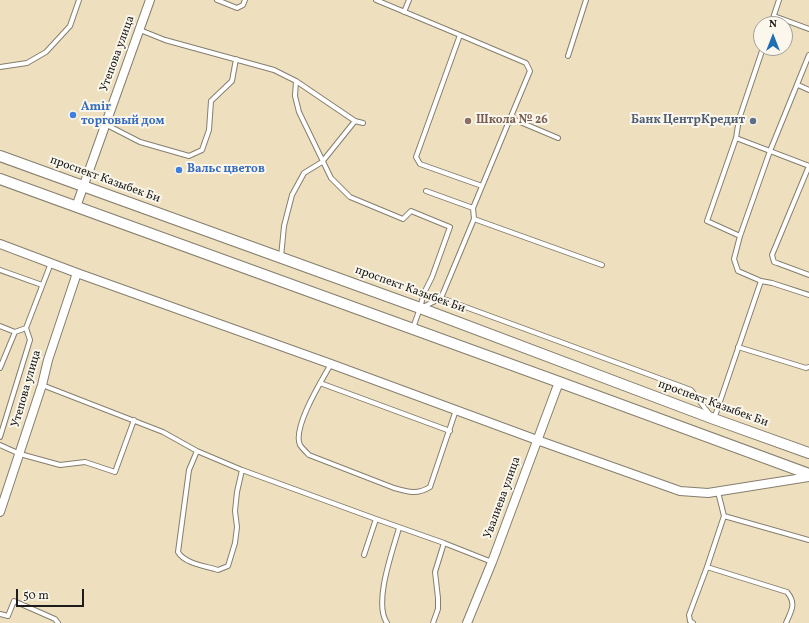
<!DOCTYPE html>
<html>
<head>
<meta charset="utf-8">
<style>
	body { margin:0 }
	#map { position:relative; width:809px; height:623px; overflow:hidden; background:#eee0bf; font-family:Vollkorn,serif }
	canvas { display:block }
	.north { position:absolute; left:753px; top:16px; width:40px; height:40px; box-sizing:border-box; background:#fbf7ec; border:1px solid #a29f99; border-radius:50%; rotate:0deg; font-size:11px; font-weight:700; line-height:16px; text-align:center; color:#1c1c1c }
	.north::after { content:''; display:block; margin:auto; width:14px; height:18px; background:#1f6fb2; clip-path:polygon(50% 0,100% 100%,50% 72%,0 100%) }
	.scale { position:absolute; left:16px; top:589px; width:68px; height:18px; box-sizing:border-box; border:2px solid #1c1c1c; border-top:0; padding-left:5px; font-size:12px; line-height:14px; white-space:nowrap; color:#1c1c1c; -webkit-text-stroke:3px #fbf7ec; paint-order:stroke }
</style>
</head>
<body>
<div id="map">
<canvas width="809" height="623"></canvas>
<div class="north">N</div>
<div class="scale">50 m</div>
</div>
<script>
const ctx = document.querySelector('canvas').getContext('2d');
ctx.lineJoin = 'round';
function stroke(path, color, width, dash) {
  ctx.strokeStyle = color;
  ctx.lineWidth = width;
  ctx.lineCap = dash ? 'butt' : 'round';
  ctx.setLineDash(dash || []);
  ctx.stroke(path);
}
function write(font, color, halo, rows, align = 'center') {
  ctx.font = font + ' Vollkorn,serif';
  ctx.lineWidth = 4;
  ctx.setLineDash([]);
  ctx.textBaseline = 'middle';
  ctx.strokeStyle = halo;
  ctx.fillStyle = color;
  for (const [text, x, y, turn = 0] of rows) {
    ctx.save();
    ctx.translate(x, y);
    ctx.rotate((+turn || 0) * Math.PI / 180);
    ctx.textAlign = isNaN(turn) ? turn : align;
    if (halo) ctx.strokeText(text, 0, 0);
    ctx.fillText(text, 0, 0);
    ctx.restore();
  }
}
const service = new Path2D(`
	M217,0l20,8 6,-3 2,-5
	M376,0l84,35 -44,122 4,7 62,22
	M404,12l5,-12
	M774,16l35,13
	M771,24l8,-24
	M140,30l25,10 109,30 22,11 -1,15 4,16 32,66 19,19 53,22 8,-8 39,16 -18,50 -8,16 -4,15 -7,20
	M460,35l66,28 4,8 -18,43 1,5 45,19
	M568,56l18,-56
	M0,67l27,-4 19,-11 24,-26 9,-26
	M296,81l59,40 8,2
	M798,85l11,5
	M105,124l35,18 49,14 13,-6 7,-20 2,-29 21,-20 4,-22
	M736,138l73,28
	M809,166l-37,89 2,7 3,1 32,12
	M426,191l47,17
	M474,219l128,46
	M740,236l-33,-15 29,-83 3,-19 24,-71
	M281,257l3,-31 8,-31 12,-22 18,-11 33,-41
	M0,270l42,15
	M761,281l11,2 37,12
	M441,298l33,-79 -1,-11 39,-94
	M423,307l18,-9 250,92 20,26
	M0,326l15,6 11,-4
	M738,347l68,21 3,-1
	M331,364c-9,16 -39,64 -31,81 2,3 6,7 9,10l85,33c14,4 23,7 36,-1l26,-77
	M0,368l15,-36
	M320,383l130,48
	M42,385l121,47 34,19 45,19 -5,22 -2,19 2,16 -2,16 -7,23 -10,4c-12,-4 -33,-6 -40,-18l11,-82 8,-19
	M714,419l47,-138 -23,-10 -4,-12 6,-23 30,-85 39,-96
	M0,437l30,-97 -4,-12 25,-65
	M0,445l20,9 40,11 25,-3 30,10 19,-52
	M242,470l134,49
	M718,492l6,24 -17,51 80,25c10,12 4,19 -1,31
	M724,516l85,24
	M364,555l12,-36 68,24 48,19
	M0,614l8,2 6,-15 41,18 3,4
	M387,623c-14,-20 6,-73 12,-95
	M433,623l5,-14v-11l-3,-26 9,-29
	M693,623l-3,-2 -1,-6 18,-48`);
const minor = new Path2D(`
	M76,207l74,-207
	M0,244l77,29 254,91 206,76 143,51 28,2 101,-16
	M0,512l42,-127 6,-25 29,-87
	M467,623l25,-61 67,-180`);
const tertiary = new Path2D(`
	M0,156l420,152 294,111 95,34
	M0,179l559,203 250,92`);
const markers = [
	[73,115,4,"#3f7fe0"],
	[468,121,4,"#8d6e63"],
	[753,121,4,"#5c6f8a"],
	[179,170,4,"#3f7fe0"]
];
const streetNames = [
	["Утепова улица",118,54,-70],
	["проспект Казыбек Би",105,180,20],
	["проспект Казыбек Би",410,290,20],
	["Утепова улица",27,389,-74],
	["проспект Казыбек Би",713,404,20],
	["Увалиева улица",503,498,-70]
];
const shopNames = [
	["Amir",81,108],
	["торговый дом",81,122],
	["Вальс цветов",187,170]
];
const educationNames = [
	["Школа № 26",476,121]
];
const serviceNames = [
	["Банк ЦентрКредит",745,121]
];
stroke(service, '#857e6e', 6);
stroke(minor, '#857e6e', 10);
stroke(tertiary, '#857e6e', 12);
stroke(service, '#fff', 4);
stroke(minor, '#fff', 8);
stroke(tertiary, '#fff', 10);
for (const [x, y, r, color] of markers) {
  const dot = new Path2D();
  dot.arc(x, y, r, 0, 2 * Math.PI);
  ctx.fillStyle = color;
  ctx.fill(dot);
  stroke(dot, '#fbf7ec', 1.5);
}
write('12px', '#1c1c1c', '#fbf7ec', streetNames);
write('bold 12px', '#366cbe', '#fbf7ec', shopNames, 'left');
write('bold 12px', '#785e54', '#fbf7ec', educationNames, 'left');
write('bold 12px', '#4e5e75', '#fbf7ec', serviceNames, 'right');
</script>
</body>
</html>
